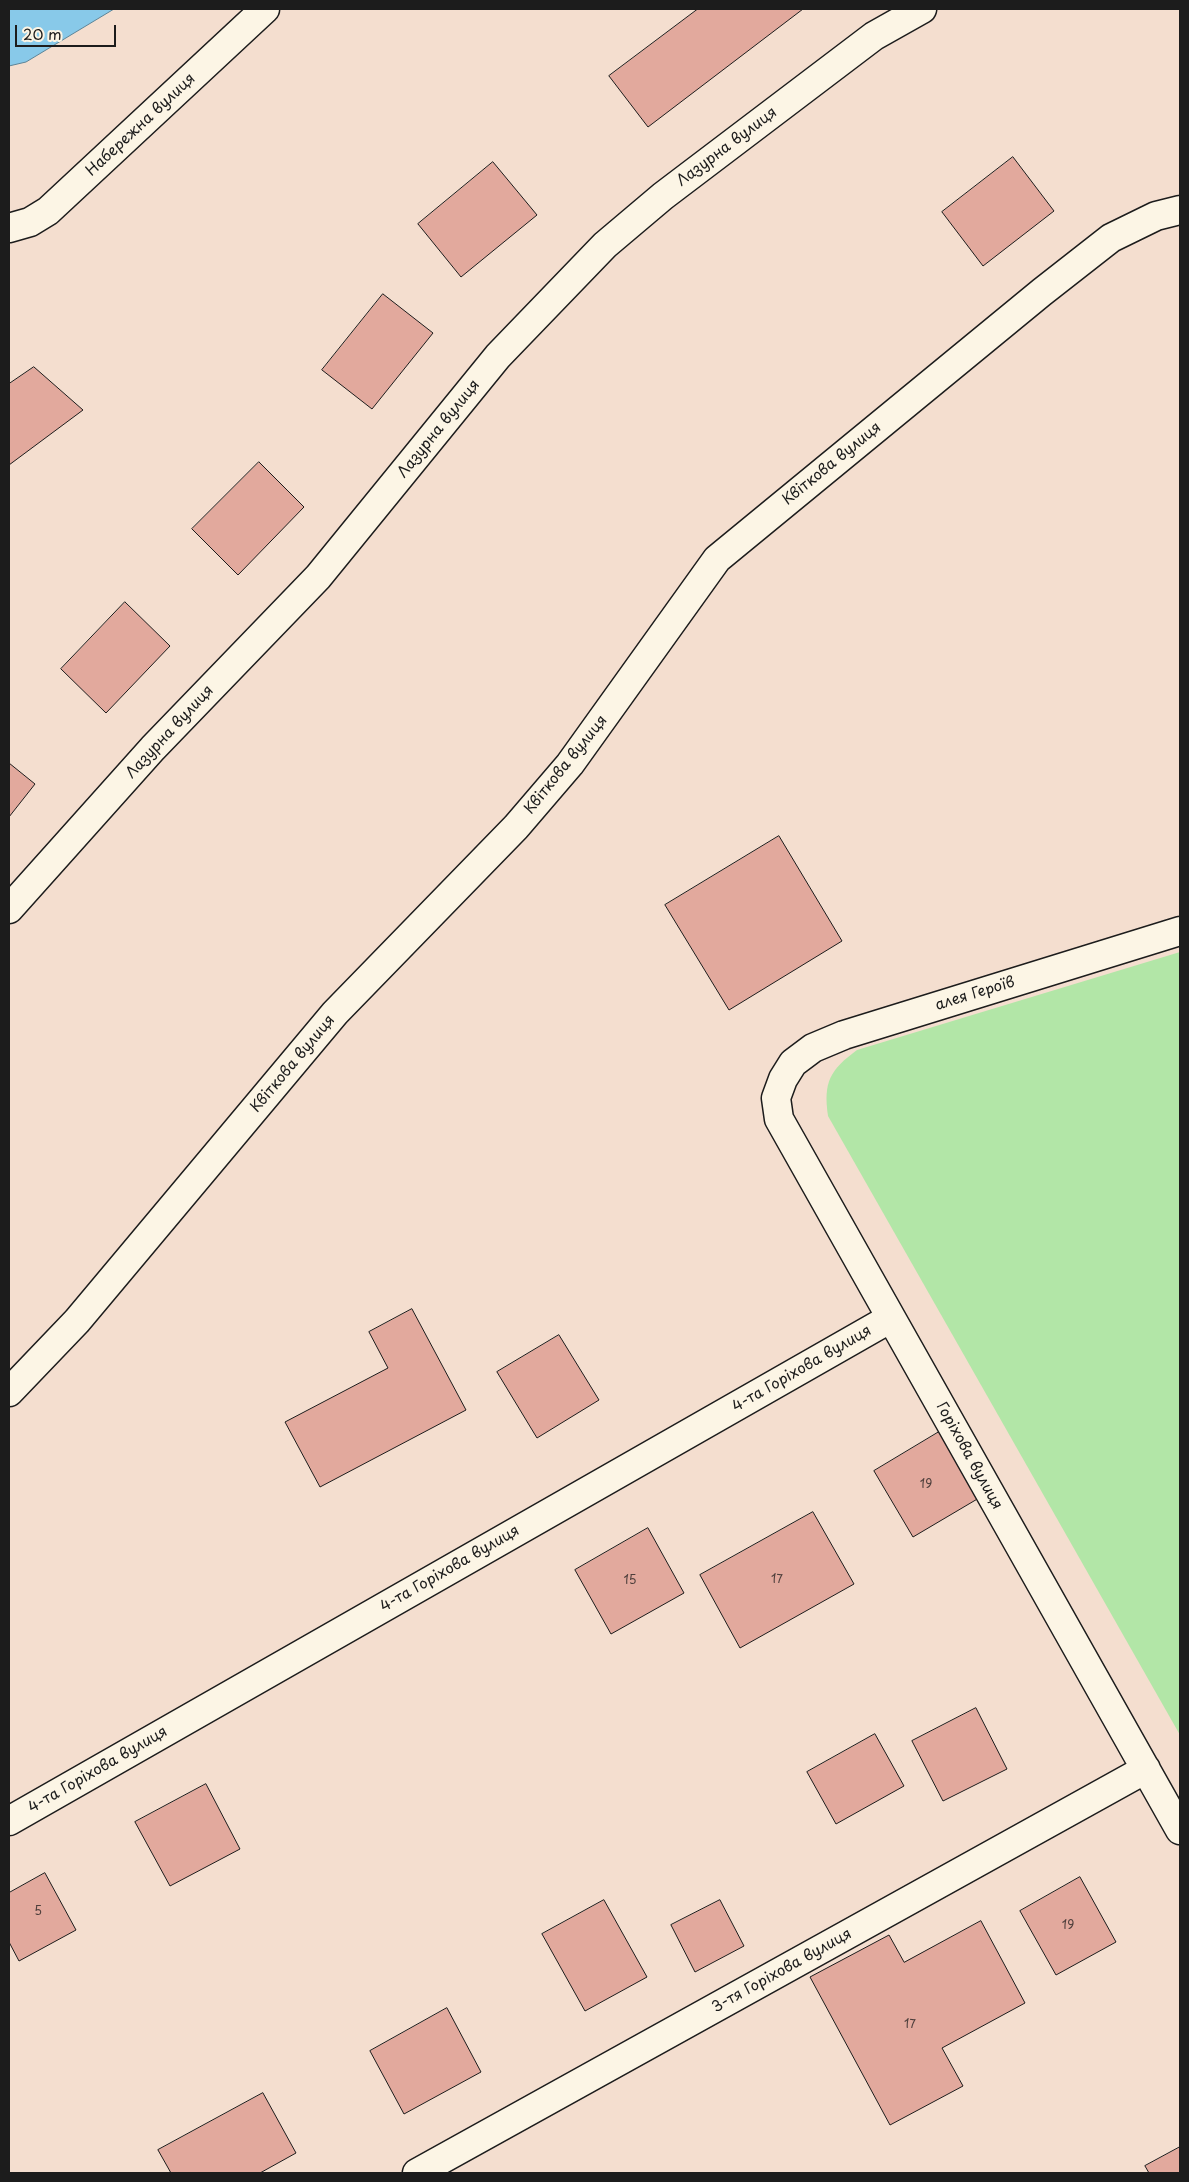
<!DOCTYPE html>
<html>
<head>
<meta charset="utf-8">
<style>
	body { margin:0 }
	#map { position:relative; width:1189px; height:2182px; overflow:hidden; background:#f4decf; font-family:"Playpen Sans",sans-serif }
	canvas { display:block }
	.frame { position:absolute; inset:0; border:10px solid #1c1c1c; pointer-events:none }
	.scale { position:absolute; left:15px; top:25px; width:101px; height:22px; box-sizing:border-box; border:2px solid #1c1c1c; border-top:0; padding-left:6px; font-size:15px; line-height:18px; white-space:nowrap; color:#1c1c1c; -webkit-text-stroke:4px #fcf5e5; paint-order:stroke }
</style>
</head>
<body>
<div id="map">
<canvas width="1189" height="2182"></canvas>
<div class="frame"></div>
<div class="scale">20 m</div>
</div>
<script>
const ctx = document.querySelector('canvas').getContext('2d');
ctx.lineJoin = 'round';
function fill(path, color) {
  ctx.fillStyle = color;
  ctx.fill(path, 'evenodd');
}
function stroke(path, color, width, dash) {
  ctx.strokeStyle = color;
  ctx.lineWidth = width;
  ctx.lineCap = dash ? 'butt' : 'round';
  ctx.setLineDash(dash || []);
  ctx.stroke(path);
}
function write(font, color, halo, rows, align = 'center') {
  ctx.font = font + ' "Playpen Sans",sans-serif';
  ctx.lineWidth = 4;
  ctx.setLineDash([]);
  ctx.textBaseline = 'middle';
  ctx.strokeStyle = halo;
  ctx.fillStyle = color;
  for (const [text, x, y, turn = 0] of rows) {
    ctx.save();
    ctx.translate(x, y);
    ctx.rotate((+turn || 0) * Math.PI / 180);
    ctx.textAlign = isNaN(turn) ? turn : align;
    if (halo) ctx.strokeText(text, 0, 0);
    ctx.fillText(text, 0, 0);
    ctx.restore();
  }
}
const green = new Path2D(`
	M1180,952v783l-352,-619c-5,-34 2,-46 29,-66z`);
const water = new Path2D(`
	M9,9h105l-88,53 -17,4z`);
const building = new Path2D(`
	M698,9h105l-155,118 -39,-51z
	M1013,157l41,54 -71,55 -41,-54z
	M493,162l44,53 -76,62 -43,-53z
	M383,294l50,39 -61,76 -50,-39z
	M34,367l49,43 -74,55v-81z
	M259,462l45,45 -66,68 -46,-46z
	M125,602l45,44 -64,67 -45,-44z
	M9,763l26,21 -26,33z
	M779,836l63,105 -113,69 -64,-105z
	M412,1309l54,101 -146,77 -35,-65 103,-54 -19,-36z
	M559,1335l40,65 -62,38 -40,-66z
	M939,1432l40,66 -66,39 -39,-66z
	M813,1512l41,72 -114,64 -40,-73z
	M648,1528l36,65 -73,41 -36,-64z
	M976,1708l31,61 -64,32 -31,-60z
	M875,1734l29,52 -68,38 -29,-52z
	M206,1784l34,65 -70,37 -35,-64z
	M45,1873l31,57 -57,31 -10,-19v-49z
	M1080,1877l36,65 -60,33 -36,-64z
	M604,1900l43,77 -62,34 -43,-77z
	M720,1900l24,46 -49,26 -24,-47z
	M981,1921l44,82 -83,45 21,38 -73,39 -80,-148 79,-42 15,27z
	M447,2008l34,64 -77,42 -34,-63z
	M263,2093l33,60 -36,20h-89l-13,-23z
	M1180,2147v26h-31l-4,-7z`);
const street = new Path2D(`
	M9,228l21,-6 18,-11 217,-202
	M9,909l144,-161 165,-171 180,-221 107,-111 58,-49 211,-160 48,-27
	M1180,931l-336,104 -31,13 -20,15 -10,16 -7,19 3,21 401,711
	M9,1392l68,-71 258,-308 181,-186 54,-63 147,-205 325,-267 69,-54 45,-22 24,-6
	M9,1821l882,-503
	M417,2173l729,-404`);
const numberNames = [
	["19",926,1485],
	["17",777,1580],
	["15",630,1581],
	["5",38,1912],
	["19",1068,1926],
	["17",910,2025]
];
const streetNames = [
	["Набережна вулиця",141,125,-43],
	["Лазурна вулиця",727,147,-37],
	["Лазурна вулиця",439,429,-51],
	["Квіткова вулиця",832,464,-39],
	["Лазурна вулиця",170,732,-47],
	["Квіткова вулиця",566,765,-51],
	["алея Героїв",975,994,-17],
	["Квіткова вулиця",293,1064,-50],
	["4-та Горіхова вулиця",802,1369,-30],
	["Горіхова вулиця",969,1456,61],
	["4-та Горіхова вулиця",450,1569,-30],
	["4-та Горіхова вулиця",98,1770,-30],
	["3-тя Горіхова вулиця",782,1971,-29]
];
fill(green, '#b2e6a7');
fill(water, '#88c9e9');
stroke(water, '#5d8497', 1);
fill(building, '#e2a99d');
stroke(building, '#1c1c1c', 1);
stroke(street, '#1c1c1c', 31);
stroke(street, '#fcf5e5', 28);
write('12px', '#4e3f3c', null, numberNames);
write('15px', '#1c1c1c', '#fcf5e5', streetNames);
</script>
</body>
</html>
